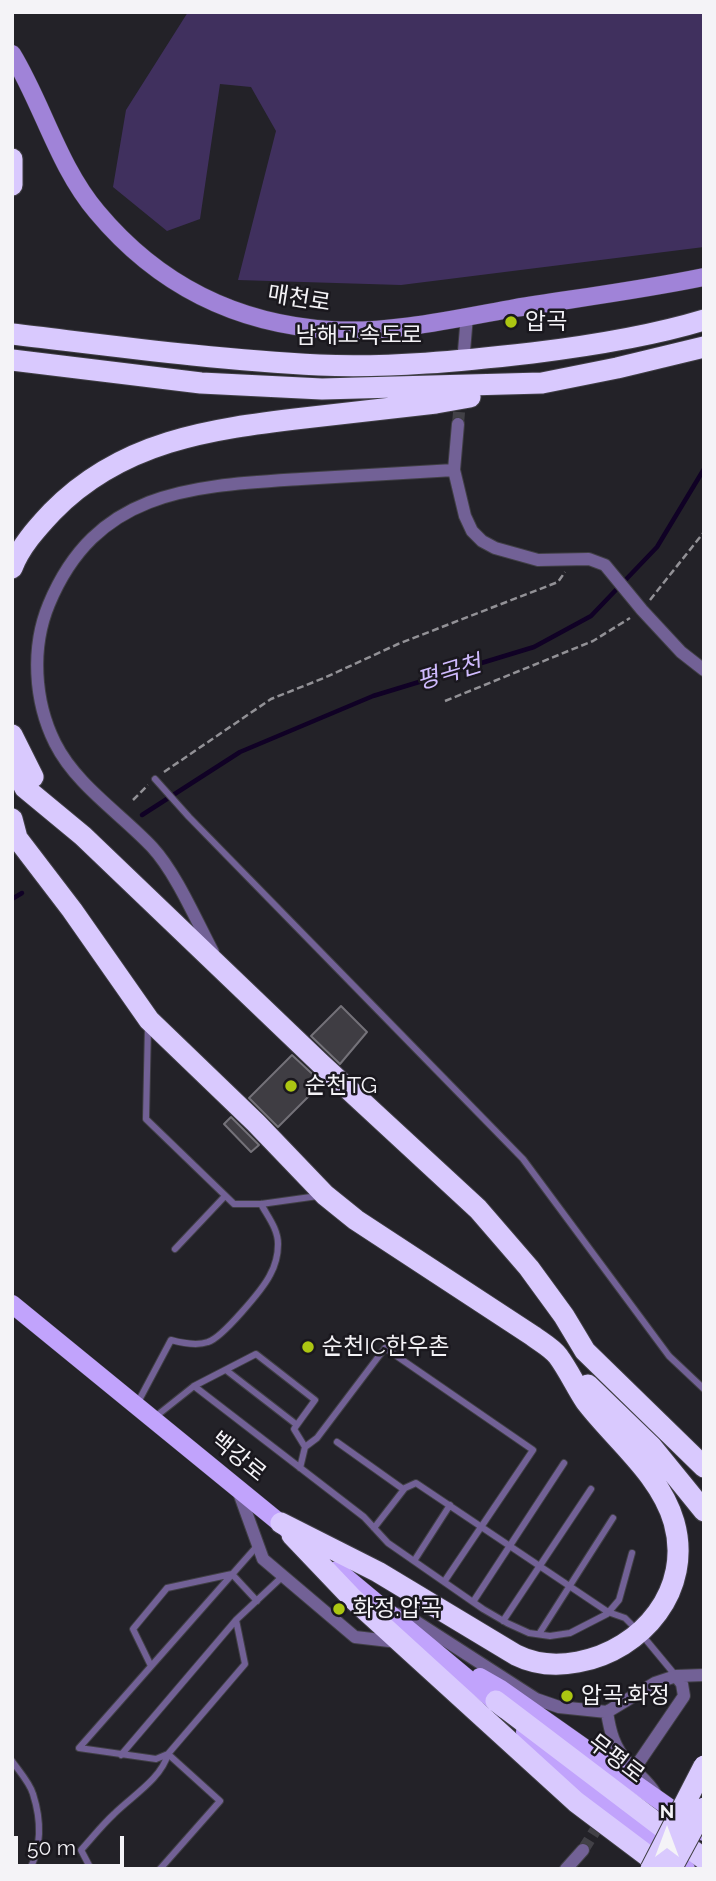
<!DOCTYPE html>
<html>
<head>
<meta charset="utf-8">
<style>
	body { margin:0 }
	#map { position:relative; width:716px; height:1881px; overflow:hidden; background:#232228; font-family:Raleway,sans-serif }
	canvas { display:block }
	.frame { position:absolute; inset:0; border:14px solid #f4f3f7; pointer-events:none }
	.north { position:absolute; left:632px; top:1797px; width:70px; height:70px; -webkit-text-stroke:5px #1a181e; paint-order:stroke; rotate:0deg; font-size:19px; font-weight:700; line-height:28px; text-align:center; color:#f4f3f7 }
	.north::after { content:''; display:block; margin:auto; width:24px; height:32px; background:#f4f3f7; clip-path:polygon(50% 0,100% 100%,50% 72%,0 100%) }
	.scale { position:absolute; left:14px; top:1836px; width:110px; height:32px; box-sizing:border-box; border:4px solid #f4f3f7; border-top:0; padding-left:9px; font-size:21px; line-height:24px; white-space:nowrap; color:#f4f3f7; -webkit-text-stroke:5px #1a181e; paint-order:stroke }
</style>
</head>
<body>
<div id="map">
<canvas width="716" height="1881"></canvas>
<div class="frame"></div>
<div class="north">N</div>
<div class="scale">50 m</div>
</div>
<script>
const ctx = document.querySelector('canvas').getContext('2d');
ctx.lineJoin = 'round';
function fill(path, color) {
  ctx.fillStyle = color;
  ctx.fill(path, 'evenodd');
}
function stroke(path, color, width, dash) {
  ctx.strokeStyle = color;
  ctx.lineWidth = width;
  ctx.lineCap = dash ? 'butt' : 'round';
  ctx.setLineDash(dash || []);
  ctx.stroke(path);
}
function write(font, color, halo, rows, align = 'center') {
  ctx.font = font + ' Raleway,"Noto Sans KR",sans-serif';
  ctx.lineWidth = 5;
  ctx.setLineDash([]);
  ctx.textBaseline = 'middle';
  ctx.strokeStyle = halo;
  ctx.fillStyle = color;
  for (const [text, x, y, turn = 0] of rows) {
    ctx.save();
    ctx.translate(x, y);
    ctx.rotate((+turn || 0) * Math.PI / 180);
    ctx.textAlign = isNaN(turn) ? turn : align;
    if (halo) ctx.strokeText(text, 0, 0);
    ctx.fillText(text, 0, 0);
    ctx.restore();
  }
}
const green = new Path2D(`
	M188,12h516v235l-303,38 -163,-5 38,-149 -25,-44 -31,-3 -20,135 -33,12 -54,-44 13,-77z`);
const stream = new Path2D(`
	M142,815l98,-63 133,-56 161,-49 57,-31 66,-69 47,-78
	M12,899l10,-6`);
const building = new Path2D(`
	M341,1006l26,26 -27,32 -29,-28z
	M292,1055l30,28 -44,44 -29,-29z
	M231,1117l28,28 -8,7 -27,-28z`);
const streetTunnel = new Path2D(`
	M458,424l6,-69
	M583,1850l20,-32`);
const path = new Path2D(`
	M650,600l54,-68
	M445,701l148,-60 37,-23
	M164,772l107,-73 53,-21 74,-34 160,-62 7,-10
	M133,800l15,-15`);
const lane = new Path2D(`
	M155,779l34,38 334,342 146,197 35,33
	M148,1025l-2,94 88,85h27l57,-8
	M175,1249l50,-53
	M226,1370l71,55
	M194,1386l62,-32 59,46 -21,29 11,18 -5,21
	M137,1404l34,-64c11,3 26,6 37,2 14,-4 55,-53 62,-67 5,-9 8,-21 8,-31 0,-15 -10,-27 -17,-40
	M155,1417l39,-31 170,131 24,26 95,66 24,14 22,10 21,3 20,-3 37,-19 12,-14 13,-47
	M337,1442l66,47
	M305,1447l12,-9 68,-90 148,102 -89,132
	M374,1528l31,-40 11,-5 192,129 17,6 8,8
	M414,1561l36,-56
	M473,1602l91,-139
	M503,1621l88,-132
	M539,1634l74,-116
	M647,1641l29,35
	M151,1666l-18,-37 34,-41 65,-14 25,27
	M168,1754l-12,5 -77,-11 179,-203
	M121,1755l115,-135
	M12,1761c7,10 18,22 21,33 8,25 9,51 -3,75
	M91,1869l-10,-19c11,-12 21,-25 33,-36 18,-18 47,-35 54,-60l77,-90 -9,-44 47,-44
	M160,1869l60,-68 -52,-47`);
const street = new Path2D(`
	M464,351l3,-35
	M458,424l-4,46 11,46 7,15 10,10 13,7 43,12 51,-1 16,6 37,45 39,42 23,18
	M213,952c-17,-32 -37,-79 -61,-105 -32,-34 -76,-62 -97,-104 -21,-42 -24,-96 -6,-139 48,-115 144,-118 252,-125 51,-3 102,-6 153,-9
	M238,1490l25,69 92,78 43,5
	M393,1613l19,6 124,80 23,8 48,5 48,-29 21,-7 6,8 2,12 -45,66
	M676,1676l28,-1
	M607,1712c3,20 7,35 21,51 9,11 20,18 27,30
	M566,1869l17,-19`);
const secondary = new Path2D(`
	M12,54c31,51 46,112 85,158 61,73 139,112 234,118 57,4 128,-12 184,-22 63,-10 126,-18 189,-31`);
const primary = new Path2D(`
	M12,1304l279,228
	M337,1570l167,139
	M480,1677l21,12 203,143
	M525,1732l30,30 131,107`);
const highway = new Path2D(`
	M12,159v26
	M12,334c102,12 204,26 307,31 71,3 143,-4 213,-12 57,-7 116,-16 172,-33
	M12,360l189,23 121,6 220,-6 75,-15 87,-21
	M12,568c8,-21 24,-39 40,-56 69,-71 158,-83 252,-94 44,-5 88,-10 132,-15l34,-6
	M12,735l21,42
	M12,764l13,24 58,48 237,227 158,146 51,59 35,48 21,35 119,116
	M12,819l5,19 55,72 77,110 107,103 69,72 31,25 177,116c8,6 19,12 25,20 11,15 18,31 28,46 29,38 74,72 88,120 19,67 -31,128 -96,140 -21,4 -42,3 -62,-7l-138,-83 -97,-49
	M588,1385l64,62 52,64
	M292,1535l60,63 224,204 89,67
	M496,1701l208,158`);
const highwayBridge = new Path2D(`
	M651,1869l53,-103
	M671,1869l33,-61`);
const markers = [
	[511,322,7,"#acc612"],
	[291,1086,7,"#acc612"],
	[308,1347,7,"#acc612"],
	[339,1609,7,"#acc612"],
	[567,1696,7,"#acc612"]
];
const streetNames = [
	["매천로",299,299,9],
	["남해고속도로",359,336],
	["백강로",238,1457,39],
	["무평로",616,1759,37]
];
const poiNames = [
	["압곡",525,322],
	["순천TG",305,1086],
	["순천IC한우촌",322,1347],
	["화정.압곡",353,1609],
	["압곡.화정",581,1696]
];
const waterNames = [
	["평곡천",449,673,-17]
];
fill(green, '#40305e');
stroke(stream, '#100125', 4.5);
fill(building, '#3f3d43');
stroke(building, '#747279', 2);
stroke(streetTunnel, '#424147', 12, [12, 6]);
stroke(lane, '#403f45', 8);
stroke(street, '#403f45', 14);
stroke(secondary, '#403f45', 19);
stroke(primary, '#403f45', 19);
stroke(highway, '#403f45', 23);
stroke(path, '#929196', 2.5, [7, 3.5]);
stroke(lane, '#726196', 6);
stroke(street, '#726196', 12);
stroke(secondary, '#a083d8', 18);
stroke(primary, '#c1a3fc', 18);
stroke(highway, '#d9c9fe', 21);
stroke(highwayBridge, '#403f45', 23, []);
stroke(highwayBridge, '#d9c9fe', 21);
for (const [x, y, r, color] of markers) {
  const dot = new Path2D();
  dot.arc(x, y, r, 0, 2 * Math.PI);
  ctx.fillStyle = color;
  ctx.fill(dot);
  stroke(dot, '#1a181e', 2.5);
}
write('23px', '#f4f3f7', '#1a181e', streetNames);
write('23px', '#f4f3f7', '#1a181e', poiNames, 'left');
write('italic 24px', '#cfbafd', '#1a181e', waterNames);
</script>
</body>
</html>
